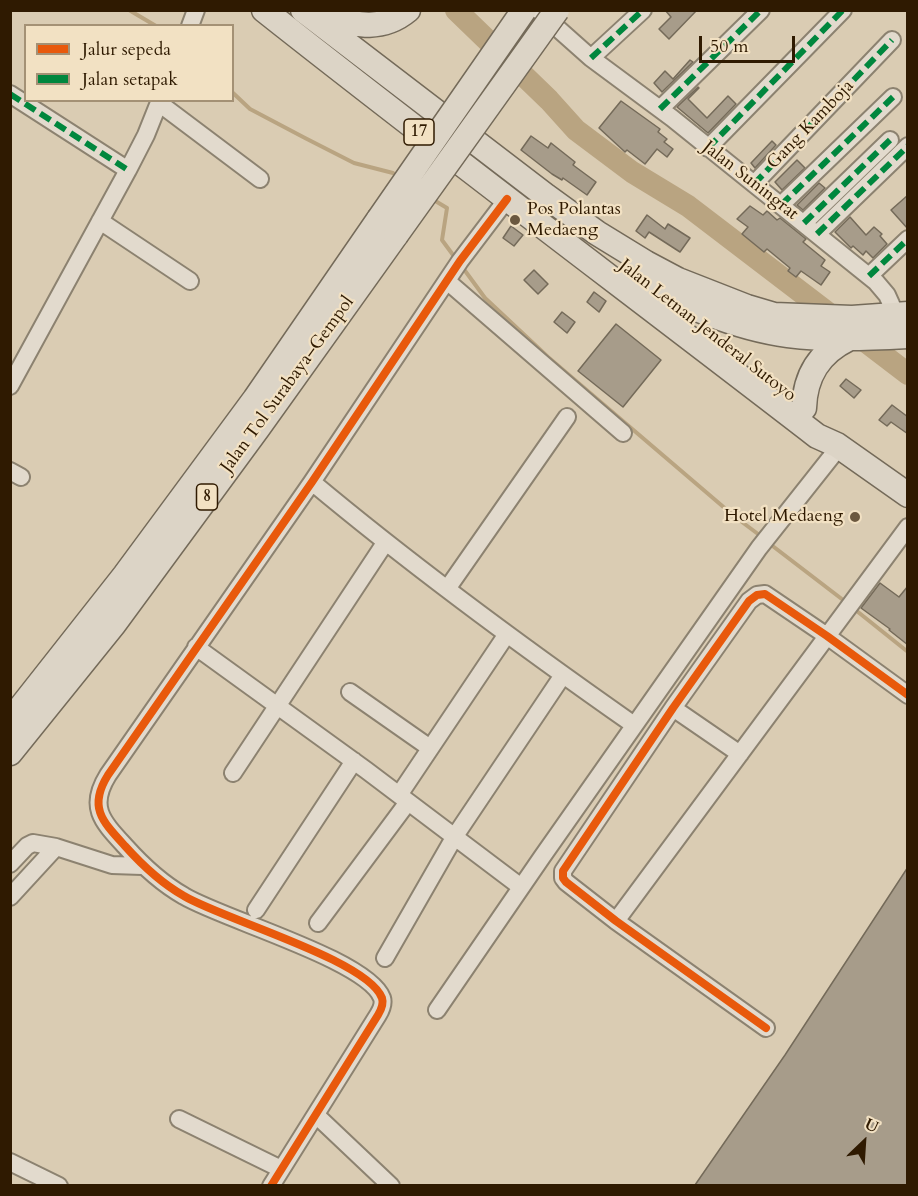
<!DOCTYPE html>
<html>
<head>
<meta charset="utf-8">
<style>
	body { margin:0 }
	#map { position:relative; width:918px; height:1196px; overflow:hidden; background:#daccb3; font-family:Cardo,serif }
	canvas { display:block }
	.frame { position:absolute; inset:0; border:12px solid #2f1a01; pointer-events:none }
	.legend { position:absolute; left:24px; top:24px; width:210px; height:78px; box-sizing:border-box; background:#f2e1c3; border:2px solid #a49175; margin:0; padding:8px 10px; list-style:none; font-size:18px; color:#2f1a01 }
	.legend li { display:flex; align-items:center; gap:12px; height:30px }
	.legend b { width:30px; border:2px solid #a49175 }
	.north { position:absolute; left:834px; top:1112px; width:60px; height:60px; -webkit-text-stroke:4px #f2e1c3; paint-order:stroke; rotate:25deg; font-size:16px; font-weight:700; line-height:24px; text-align:center; color:#2f1a01 }
	.north::after { content:''; display:block; margin:auto; width:21px; height:27px; background:#2f1a01; clip-path:polygon(50% 0,100% 100%,50% 72%,0 100%) }
	.scale { position:absolute; left:699px; top:36px; width:96px; height:27px; box-sizing:border-box; border:3px solid #2f1a01; border-top:0; padding-left:8px; font-size:18px; line-height:21px; white-space:nowrap; color:#2f1a01; -webkit-text-stroke:4px #f2e1c3; paint-order:stroke }
</style>
</head>
<body>
<div id="map">
<canvas width="918" height="1196"></canvas>
<div class="frame"></div>
<ul class="legend">
<li><b style="height:8px;background:#e8590c"></b>Jalur sepeda</li>
<li><b style="height:8px;background:#00873e"></b>Jalan setapak</li>
</ul>
<div class="north">U</div>
<div class="scale">50 m</div>
</div>
<script>
const ctx = document.querySelector('canvas').getContext('2d');
ctx.lineJoin = 'round';
function stroke(path, color, width, dash) {
  ctx.strokeStyle = color;
  ctx.lineWidth = width;
  ctx.lineCap = dash ? 'butt' : 'round';
  ctx.setLineDash(dash || []);
  ctx.stroke(path);
}
function fill(path, color) {
  ctx.fillStyle = color;
  ctx.fill(path, 'evenodd');
}
function write(font, color, halo, rows, align = 'center') {
  ctx.font = font + ' Cardo,serif';
  ctx.lineWidth = 4.5;
  ctx.setLineDash([]);
  ctx.textBaseline = 'middle';
  ctx.strokeStyle = halo;
  ctx.fillStyle = color;
  for (const [text, x, y, turn = 0] of rows) {
    ctx.save();
    ctx.translate(x, y);
    ctx.rotate((+turn || 0) * Math.PI / 180);
    ctx.textAlign = isNaN(turn) ? turn : align;
    if (halo) ctx.strokeText(text, 0, 0);
    ctx.fillText(text, 0, 0);
    ctx.restore();
  }
}
const stream = new Path2D(`
	M129,10l27,16
	M232,92l18,17 55,29 49,25 39,10 5,4
	M432,199l15,9 -5,32 14,19
	M463,268l22,30 63,59 186,159 28,21
	M770,544l77,59
	M853,608l55,44`);
const river = new Path2D(`
	M456,10l93,90 27,30 56,42 56,34 220,168`);
const building = new Path2D(`
	M665,10h32l-28,29 -10,-10 12,-12z
	M690,60l3,2 -31,30 -8,-9 11,-12 8,8z
	M698,87l1,1 -11,11 19,19 21,-22 8,8 -28,29 -31,-26z
	M621,101l39,28 -2,3 9,7 -3,3 9,7 -6,8 -10,-8 -12,15 -18,-14 -2,2 -26,-24z
	M531,136l17,12 3,-5 24,19 -2,3 23,17 -9,13 -24,-17 -1,2 -10,-6 -31,-24z
	M772,141l4,4 -21,23 -4,-5z
	M797,160l8,8 -23,22 -7,-8z
	M819,183l6,5 -22,22 -6,-5z
	M908,195v34l-17,-19z
	M750,206l13,9 4,-4 10,9 3,-2 26,21 -3,3 22,18 -4,6 9,6 -9,13 -20,-14 -5,6 -8,-6 2,-3 -23,-19 -3,3 -22,-18 6,-7 -11,-8z
	M647,215l18,14 3,-5 22,14 -10,14 -31,-20 -4,6 -9,-7z
	M850,217l16,18 8,-8 8,7 -2,2 7,8 -14,14 -7,-7 -3,4 -10,-9 -2,2 -16,-16z
	M511,226l12,9 -9,11 -11,-8z
	M534,270l14,14 -10,10 -14,-14z
	M594,292l12,9 -7,11 -12,-10z
	M562,312l13,10 -8,11 -13,-11z
	M616,324l45,36 -38,47 -45,-36z
	M846,379l15,11 -7,8 -14,-12z
	M892,405l16,12v17l-17,-12 -4,4 -8,-6z
	M880,583l19,14 9,-11v59l-19,-15 1,-1 -29,-21z
	M908,867v318h-213l90,-130z`);
const minor = new Path2D(`
	M537,10l54,48 81,60 204,164 11,13 9,20
	M190,26l6,-16
	M591,58l52,-48
	M10,94l118,76
	M159,103l101,76
	M660,109l101,-99
	M708,148l135,-138
	M754,184l138,-144
	M781,205l112,-108
	M100,221l90,60
	M804,223l86,-83
	M817,234l91,-88
	M869,276l39,-37
	M447,281l176,152
	M10,386l118,-216 18,-35 14,-35
	M10,471l11,6
	M312,482c103,86 212,166 322,243
	M447,589l120,-172
	M196,647l170,123 155,117
	M350,692l80,56
	M673,708l67,46
	M233,773l152,-230
	M399,795l108,-161
	M10,864l17,-18 6,-3 23,4 56,18 30,1
	M10,897l46,-50
	M256,910l98,-149
	M616,921l292,-394
	M318,923l90,-121
	M385,958l70,-122 108,-161
	M437,1010l105,-153 217,-309 80,-101
	M766,1028l-150,-107 -50,-39 -3,-4v-7l110,-163 76,-107 8,-6 8,-1 62,42 81,59
	M316,1115l75,71
	M179,1119l102,50
	M10,1162l49,24
	M271,1186l107,-171c3,-5 6,-11 4,-17 -14,-38 -160,-79 -198,-102 -23,-13 -42,-31 -59,-50 -23,-25 -37,-39 -17,-71l204,-293 148,-221 47,-62`);
const highway = new Path2D(`
	M264,10c183,145 369,284 553,426l20,9 71,50
	M303,10l243,186 51,37 49,30 32,17 69,27 27,8 78,3 56,-4
	M314,15c34,7 64,20 94,-5
	M629,278c49,24 104,50 159,57 40,5 80,3 120,1
	M804,408c1,-32 15,-55 44,-69
	M10,721l115,-146 130,-176 124,-180
	M10,753l104,-129 144,-196 138,-193`);
const highwayBridge = new Path2D(`
	M379,219l145,-209
	M396,235l161,-225`);
const quiet = new Path2D(`
	M591,58l52,-48
	M10,94l118,76
	M660,109l101,-99
	M708,148l135,-138
	M754,184l138,-144
	M781,205l112,-108
	M804,223l86,-83
	M817,234l91,-88
	M869,276l39,-37`);
const cycleway = new Path2D(`
	M766,1028l-150,-107 -50,-39 -3,-4v-7l110,-163 76,-107 8,-6 8,-1 62,42 81,59
	M271,1186l107,-171c3,-5 6,-11 4,-17 -14,-38 -160,-79 -198,-102 -23,-13 -42,-31 -59,-50 -23,-25 -37,-39 -17,-71l204,-293 148,-221 47,-62`);
const markers = [
	[515,220,6,"#6b583f"],
	[855,517,6,"#6b583f"]
];
const shields = [
	[419,132,30],
	[207,497,21]
];
const shieldNames = [
	["17",419,132],
	["8",207,497]
];
const streetNames = [
	["Gang Kamboja",811,125,-46],
	["Jalan Suningrat",750,181,38],
	["Jalan Letnan Jenderal Sutoyo",707,331,38],
	["Jalan Tol Surabaya–Gempol",288,385,-54]
];
const poiNames = [
	["Pos Polantas",527,210],
	["Medaeng",527,231],
	["Hotel Medaeng",843,517,"right"]
];
stroke(stream, '#b9a481', 4);
stroke(river, '#b9a481', 22);
fill(building, '#a79c8a');
stroke(building, '#746a59', 1.5);
stroke(minor, '#8c8270', 20);
stroke(highway, '#746a59', 27);
stroke(minor, '#e2dacd', 16);
stroke(highway, '#dcd4c6', 24);
stroke(highwayBridge, '#746a59', 27, []);
stroke(highwayBridge, '#dcd4c6', 24);
stroke(quiet, '#00873e', 6, [12, 6]);
stroke(cycleway, '#e8590c', 8);
for (const [x, y, r, color] of markers) {
  const dot = new Path2D();
  dot.arc(x, y, r, 0, 2 * Math.PI);
  ctx.fillStyle = color;
  ctx.fill(dot);
  stroke(dot, '#f2e1c3', 2);
}
for (const [x, y, w] of shields) {
  const box = new Path2D();
  box.roundRect(x - w / 2, y - 13, w, 26, 4.5);
  ctx.fillStyle = '#f2e1c3';
  ctx.fill(box);
  stroke(box, '#2f1a01', 1.5);
}
write('bold 16px', '#2f1a01', null, shieldNames);
write('18px', '#2f1a01', '#f2e1c3', streetNames);
write('18px', '#2f1a01', '#f2e1c3', poiNames, 'left');
</script>
</body>
</html>
